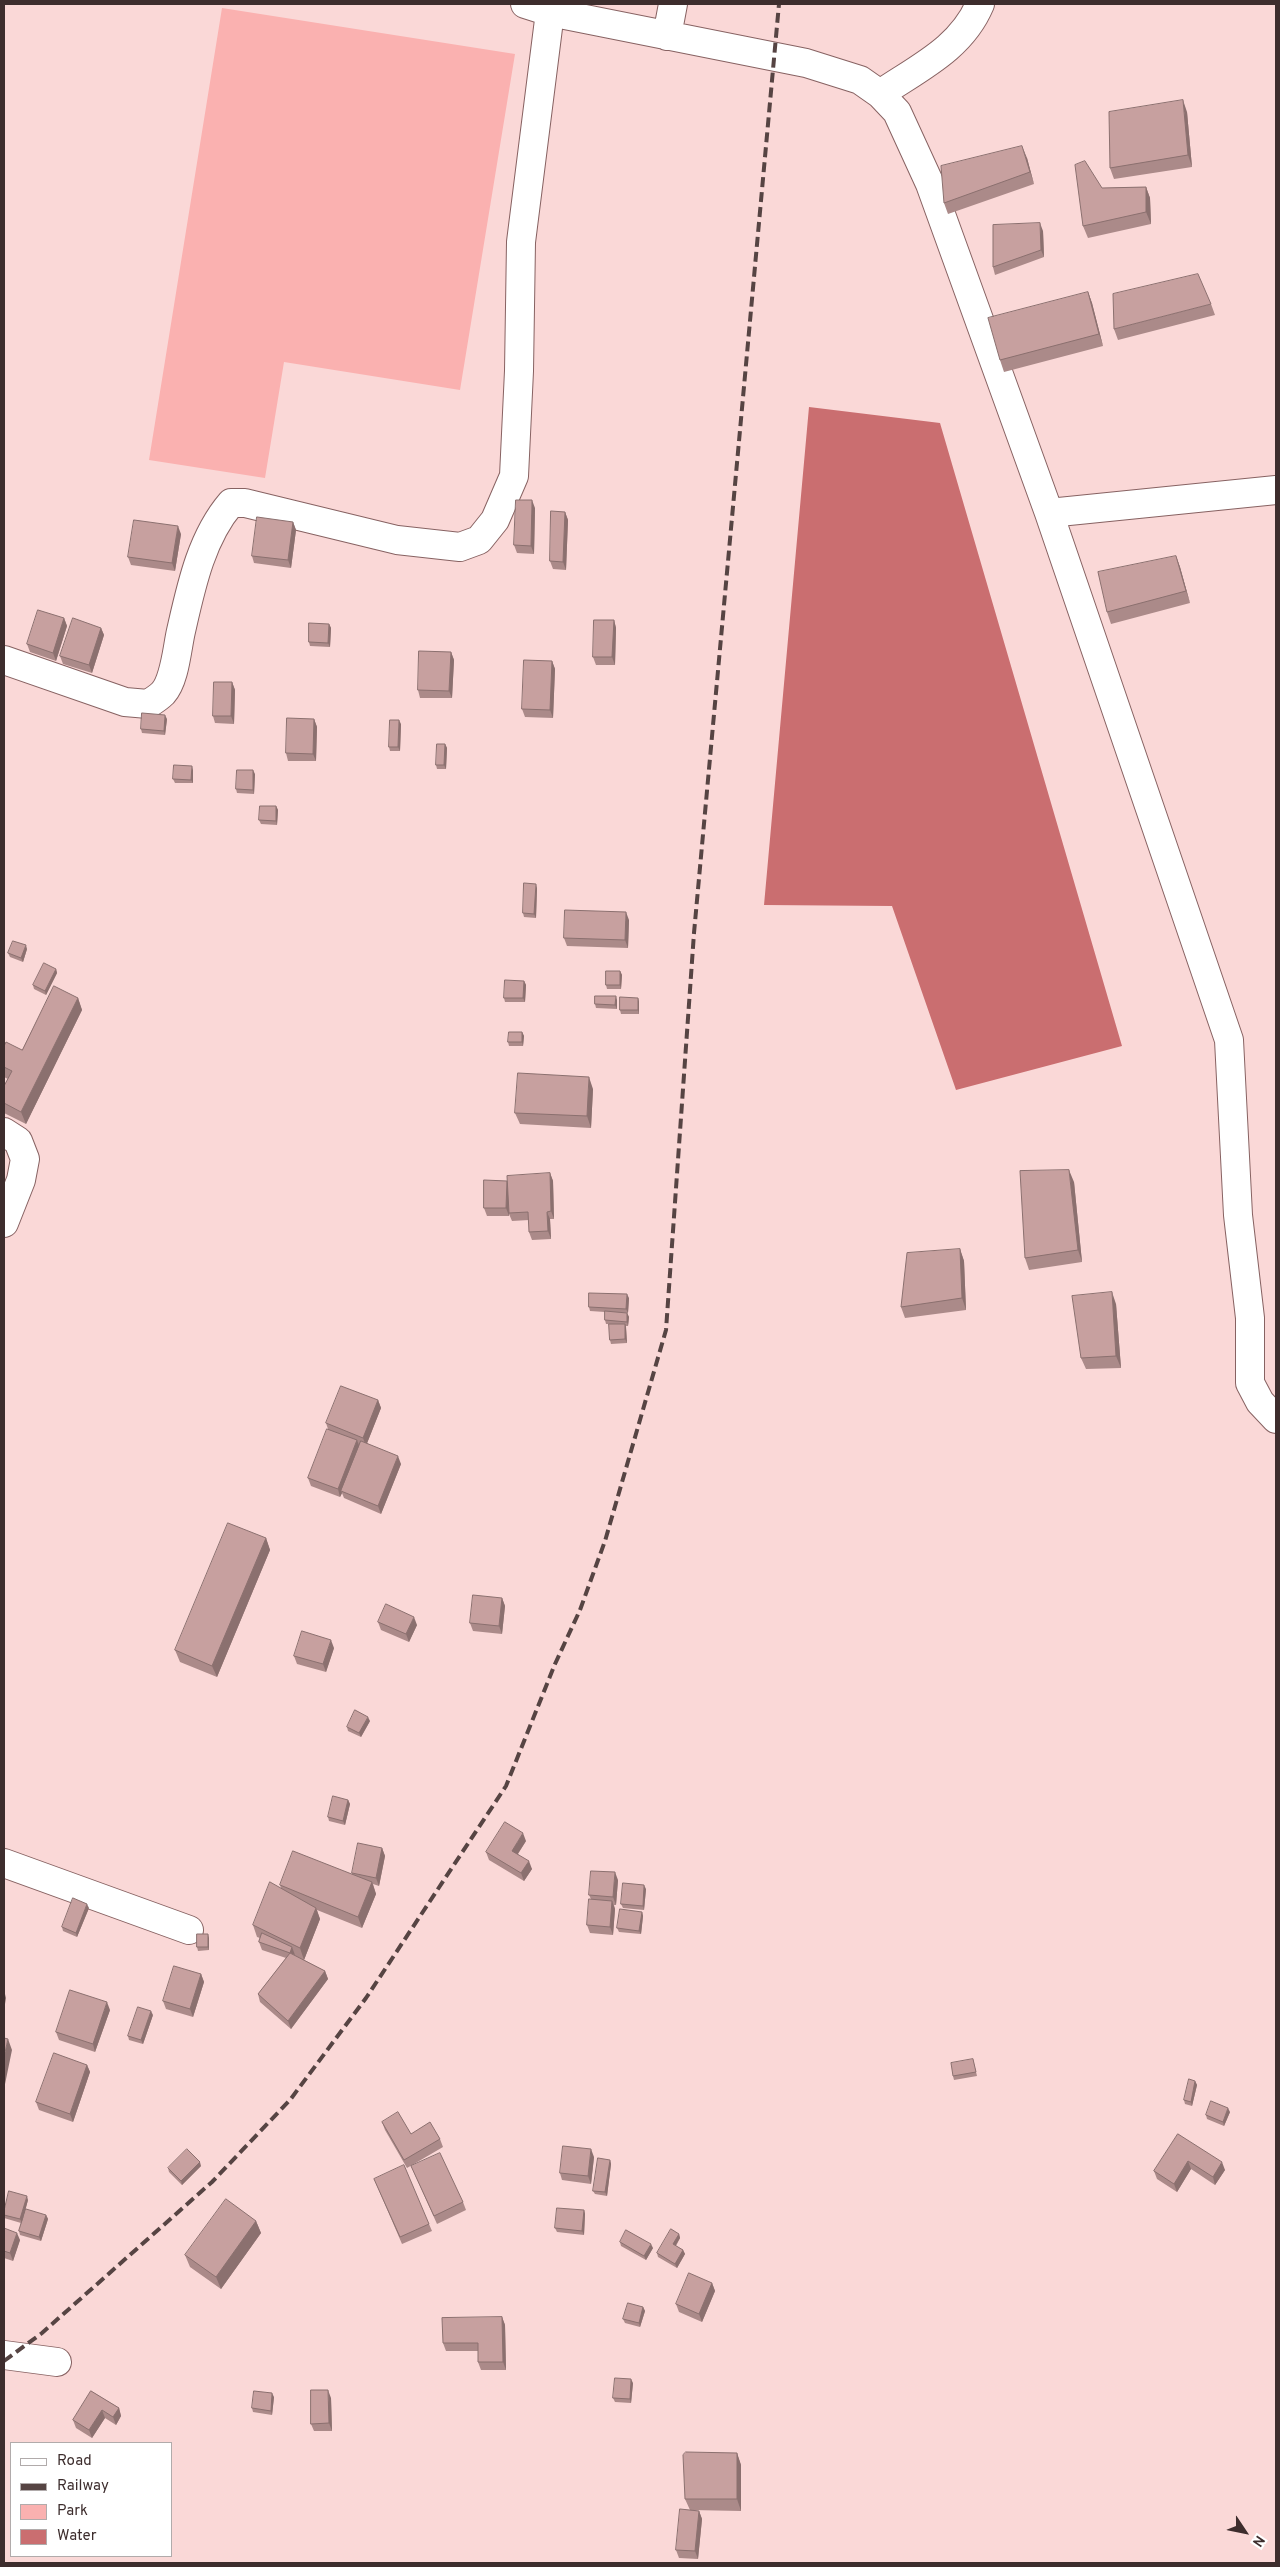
<!DOCTYPE html>
<html>
<head>
<meta charset="utf-8">
<style>
	body { margin:0 }
	#map { position:relative; width:1280px; height:2567px; overflow:hidden; background:#fad8d7; font-family:Overpass,sans-serif }
	canvas { display:block }
	.frame { position:absolute; inset:0; border:5px solid #3d2d2d; pointer-events:none }
	.legend { position:absolute; left:10px; top:2442px; width:162px; height:115px; box-sizing:border-box; background:#fff; border:1px solid #b1abab; margin:0; padding:6px 9px; list-style:none; font-size:15px; color:#3d2d2d }
	.legend li { display:flex; align-items:center; gap:10px; height:25px }
	.legend b { width:25px; border:1px solid #b1abab }
	.north { position:absolute; left:1220px; top:2507px; width:50px; height:50px; -webkit-text-stroke:4px #fff; paint-order:stroke; rotate:124deg; font-size:14px; font-weight:700; line-height:20px; text-align:center; color:#3d2d2d }
	.north::after { content:''; display:block; margin:auto; width:18px; height:22px; background:#3d2d2d; clip-path:polygon(50% 0,100% 100%,50% 72%,0 100%) }
</style>
</head>
<body>
<div id="map">
<canvas width="1280" height="2567"></canvas>
<div class="frame"></div>
<ul class="legend">
<li><b style="height:6px;background:#fff"></b>Road</li>
<li><b style="height:6px;background:#564443"></b>Railway</li>
<li><b style="height:14px;background:#fab1b0"></b>Park</li>
<li><b style="height:14px;background:#ca6e70"></b>Water</li>
</ul>
<div class="north">N</div>
</div>
<script>
const ctx = document.querySelector('canvas').getContext('2d');
ctx.lineJoin = 'round';
function fill(path, color) {
  ctx.fillStyle = color;
  ctx.fill(path, 'evenodd');
}
function stroke(path, color, width, dash) {
  ctx.strokeStyle = color;
  ctx.lineWidth = width;
  ctx.lineCap = dash ? 'butt' : 'round';
  ctx.setLineDash(dash || []);
  ctx.stroke(path);
}
const green = new Path2D(`
	M222,8l293,46 -55,336 -176,-28 -19,116 -116,-18z`);
const water = new Path2D(`
	M809,407l131,16 182,623 -166,44 -64,-184 -128,-1z`);
const minor = new Path2D(`
	M525,4l25,8 256,51 54,17 20,14 17,18 33,72 119,329 180,527 9,175 12,103v65l10,19 16,17
	M667,36l6,-32
	M880,94c38,-26 81,-45 100,-90
	M1049,513l227,-23
	M4,660l121,42 23,2c5,-3 11,-7 15,-11 12,-13 14,-45 18,-62 10,-44 20,-93 50,-128h14l152,37 63,7 19,-7 16,-20 19,-44 5,-105 2,-129 29,-230
	M4,1132l14,9 7,18 -4,21 -17,43
	M4,1863l185,67
	M4,2355l53,7`);
const rail = new Path2D(`
	M4,2361l38,-28 170,-151 78,-82 76,-102 140,-212 49,-122 25,-54 25,-69 61,-211 28,-397 85,-929`);
const wall = new Path2D(`
	M1187,112l5,55 -78,12 -4,-11z
	M1027,158l7,26 -86,30 -4,-11z
	M1146,187l4,11 1,26 -63,14 -5,-12 19,-38z
	M1043,231l1,26 -49,18 -2,-8z
	M1088,292l4,11 11,43 -99,26 -4,-12z
	M1211,304l4,11 -97,25 -4,-11z
	M535,508l-1,46 -17,-1 -3,-8z
	M565,512l3,8 -2,50 -13,-1 -3,-8z
	M293,522l3,8 -5,38 -37,-5 -2,-7z
	M181,534l-6,37 -44,-6 -3,-8z
	M1176,556l4,11 10,36 -79,21 -4,-12z
	M64,618l3,8 -11,35 -26,-9 -3,-8z
	M614,620l2,8 -1,37h-19l-3,-8z
	M329,624l2,4 -1,19 -20,-1 -1,-4z
	M101,628l3,7 -12,38 -29,-9 -3,-8z
	M451,652l3,8 -2,38h-32l-2,-8z
	M552,661l3,8 -2,49 -28,-1 -3,-8z
	M232,682l3,8 -1,34 -19,-1 -2,-7z
	M167,719l-2,16 -23,-2 -1,-4z
	M314,719l3,8 -1,34h-28l-2,-8z
	M401,724l-1,27h-10l-1,-4z
	M445,744l2,4 -1,21h-9l-1,-4z
	M193,770v13h-18l-2,-4z
	M255,774l-1,20 -17,-1 -1,-4z
	M276,806l2,4 -1,15 -16,-1 -2,-4z
	M537,888l-1,30 -12,-1 -1,-4z
	M629,920l-1,28 -61,-2 -3,-8z
	M27,949l-4,13 -13,-5 -2,-4z
	M56,969l1,4 -11,22 -12,-6 -1,-4z
	M620,971l2,4 -1,14h-14l-1,-4z
	M524,981l2,4 -1,17h-20l-1,-4z
	M78,998l4,12 -56,114 -22,-11v-27l4,-7 -4,-2v-31l18,4z
	M638,998l1,4v12h-18l-1,-4z
	M617,1000v9l-21,-1 -1,-4z
	M522,1032l2,4 -1,10h-14l-1,-4z
	M593,1089l-2,39 -71,-4 -5,-11z
	M550,1173l3,8 1,38h-4l1,20 -19,1 -3,-8v-12l-17,1 -3,-7v2h-22l-3,-8 23,-27 1,2z
	M1074,1182l8,80 -53,8 -4,-12z
	M960,1249l4,12 2,49 -61,8 -4,-11z
	M629,1298l-1,15 -12,-1 11,1 2,4 -1,9h-2l1,17 -16,1 -1,-4 -1,-16h-3l-1,-4v-8l-15,-1 -1,-4z
	M1116,1304l5,64 -35,1 -5,-11z
	M378,1400l3,8 -14,35 34,21 -20,50 -37,-16 -2,-5 -2,4 -29,-11 -3,-8 20,-49 -2,-6z
	M266,1538l4,12 -53,127 -37,-15 -5,-12z
	M502,1598l3,8 -3,28 -29,-3 -3,-8z
	M378,1622l39,3 -8,17 -28,-12z
	M334,1648l-8,24 -29,-8 -3,-8z
	M370,1721l-9,16 -13,-6 -1,-4z
	M348,1800l2,4 -5,21 -16,-4 -1,-4z
	M526,1841l-8,13 14,15 -8,12 -35,-21 -3,-8z
	M382,1848l3,8 -6,30 -6,-2 3,10 -14,34 -45,-18 3,9 -16,41 21,11 3,8 -37,50 -31,-27 -2,-8 28,-36 -24,-8 -3,-8 1,-4 -3,-1 -4,-12 28,-37 -1,-3 72,-11v-1z
	M618,1880l-2,25h-2l1,4 -2,26 -23,-2 -3,-8 4,-26 -2,-4z
	M646,1889l-2,21 -21,-2 -2,-4z
	M89,1908l-12,29 -14,-6 -1,-4z
	M642,1912l1,4 -2,18 -22,-2 -2,-4z
	M209,1938v12l-11,1 -1,-4z
	M201,1974l3,8 -11,35 -27,-8 -3,-8z
	M110,2010l-15,42 -36,-12 -3,-8z
	M153,2015l-10,29 -14,-4 -1,-4z
	M973,2059l4,17 -23,4 -1,-4z
	M87,2065l3,7 -17,50 -34,-12 -3,-8z
	M1195,2081l2,4 -5,21 -7,-2 -1,-4z
	M1230,2112l-6,14 -17,-7 -1,-4z
	M382,2122l29,12 29,5 3,8 -36,21 -22,-38z
	M1178,2134l47,36 -10,15 -24,-16 -14,23 -20,-13 -3,-8z
	M594,2157l-3,27 -29,-4 -2,-7z
	M610,2160l1,4 -4,32 -12,-2 -2,-3z
	M201,2166l-19,19 -13,-13 -1,-4z
	M411,2166l52,36 3,8 -29,14z
	M374,2179l55,45 3,7 -30,13z
	M28,2200l-5,17 23,-2 2,4 -7,22 -21,-6 -1,-4 2,-8 -17,-5v-7z
	M584,2210l1,4 -1,21 -27,-3 -2,-4z
	M256,2221l5,12 -40,56 -31,-22 -5,-12z
	M4,2228l16,12 -7,21 -9,-3z
	M679,2234l1,4 -4,8 7,4 2,4 -8,14 -19,-11 -1,-4z
	M620,2242l33,6 -7,12 -25,-14z
	M712,2283l3,8 -13,31 -23,-10 -3,-8z
	M643,2307l2,4 -5,16 -15,-4 -2,-4z
	M502,2317l3,8 1,45h-25l-3,-8v-11h-32l-3,-8z
	M633,2383l-2,20 -16,-1 -2,-4z
	M91,2391l28,17 2,8 -5,9 -11,-7 -13,20 -16,-10 -3,-8z
	M274,2397l-2,18 -19,-3 -1,-4z
	M331,2398l1,33h-18l-3,-7z
	M737,2453l4,12v46l-50,-1 8,1 3,8 -4,40 -19,-1 -3,-8 14,-40 -5,-11z`);
const shadedWall = new Path2D(`
	M1183,100l4,12 5,55 -4,-12z
	M1022,146l5,12 7,26 -4,-12z
	M1146,187l4,11 1,26 -5,-12z
	M1040,223l3,8 1,26 -3,-7z
	M1088,292l4,11 11,43 -4,-12z
	M532,500l3,8 -1,46 -3,-8z
	M565,512l3,8 -2,50 -3,-8z
	M293,522l3,8 -5,38 -3,-8z
	M178,526l3,8 -6,37 -3,-8z
	M1176,556l4,11 10,36 -4,-12z
	M64,618l3,8 -11,35 -3,-8z
	M614,620l2,8 -1,37 -3,-8z
	M329,624l2,4 -1,19 -2,-4z
	M101,628l3,7 -12,38 -3,-8z
	M451,652l3,8 -2,38 -3,-7z
	M552,661l3,8 -2,49 -3,-8z
	M232,682l3,8 -1,34 -3,-8z
	M165,715l2,4 -2,16 -1,-4z
	M314,719l3,8 -1,34 -3,-7z
	M399,720l2,4 -1,27 -2,-4z
	M445,744l2,4 -1,21 -2,-4z
	M192,766l1,4v13l-2,-3z
	M253,770l2,4 -1,20 -1,-4z
	M276,806l2,4 -1,15 -1,-4z
	M536,884l1,4 -1,30 -2,-4z
	M626,912l3,8 -1,28 -3,-8z
	M26,945l1,4 -4,13 -2,-4z
	M56,969l1,4 -11,22 -1,-4z
	M620,971l2,4 -1,14 -1,-4z
	M524,981l2,4 -1,17 -2,-4z
	M616,996l1,4v9l-2,-4z
	M78,998l4,12 -56,114 -5,-12z
	M638,998l1,4v12l-1,-4z
	M522,1032l2,4 -1,10 -1,-4z
	M589,1077l4,12 -2,39 -4,-12z
	M1069,1170l5,12 8,80 -4,-12z
	M550,1173l3,8 1,38 -3,-8z
	M507,1181l3,7 -1,28 -3,-8z
	M547,1212l3,7 1,20 -3,-8z
	M960,1249l4,12 2,49 -4,-12z
	M1112,1292l4,12 5,64 -5,-12z
	M627,1294l2,4 -1,15 -2,-4z
	M627,1313l2,4 -1,9 -1,-4z
	M625,1324l1,4 1,15 -2,-4z
	M378,1400l3,8 -15,38 -3,-8z
	M357,1440l3,8 -19,43 1,2 -2,4 -2,-8z
	M398,1456l3,8 -20,50 -3,-8z
	M266,1538l4,12 -53,127 -5,-11z
	M502,1598l3,8 -3,28 -3,-8z
	M414,1617l3,8 -8,17 -3,-8z
	M331,1640l3,8 -8,24 -3,-8z
	M368,1717l2,4 -9,16 -2,-4z
	M348,1800l2,4 -5,21 -2,-4z
	M523,1833l3,8 -11,17 -3,-7z
	M382,1848l3,8 -6,30 -3,-8z
	M529,1861l3,8 -8,12 -3,-8z
	M615,1872l3,8 -2,25 -3,-8z
	M372,1882l4,12 -14,34 -4,-11z
	M644,1885l2,4 -2,21 -1,-4z
	M612,1901l3,8 -2,26 -3,-8z
	M87,1904l2,4 -12,29 -1,-4z
	M316,1908l4,11 -16,41 -4,-12z
	M642,1912l1,4 -2,18 -2,-3z
	M208,1934l1,4v12l-1,-3z
	M292,1947l3,8 -5,-2z
	M325,1971l3,8 -37,50 -3,-8z
	M201,1974l3,8 -11,35 -3,-8z
	M5,1994l1,4 -2,12v-10z
	M107,2002l3,8 -15,42 -2,-8z
	M151,2011l2,4 -10,29 -2,-4z
	M8,2039l4,11 -8,39v-32z
	M87,2065l3,7 -17,50 -3,-8z
	M1195,2081l2,4 -5,21 -1,-4z
	M1228,2108l2,4 -6,14 -1,-4z
	M591,2149l3,8 -3,27 -3,-8z
	M610,2160l1,4 -4,32 -2,-4z
	M1188,2161l3,8 -14,23 -3,-8z
	M200,2162l1,4 -19,19 -1,-4z
	M1222,2162l3,8 -10,15 -2,-8z
	M27,2196l1,4 -6,23 -2,-4z
	M584,2210l1,4 -1,21 -2,-4z
	M46,2215l2,4 -7,22 -2,-4z
	M256,2221l5,12 -40,56 -5,-12z
	M17,2233l3,7 -7,21 -3,-8z
	M679,2234l1,4 -6,10 -1,-4z
	M651,2244l2,4 -7,12 -2,-4z
	M683,2250l2,4 -8,14 -2,-4z
	M712,2283l3,8 -13,31 -3,-8z
	M643,2307l2,4 -5,16 -1,-4z
	M502,2317l3,8 1,45 -3,-8z
	M631,2379l2,4 -2,20 -1,-4z
	M328,2390l3,8 1,33 -3,-8z
	M272,2393l2,4 -2,18 -1,-4z
	M119,2408l2,8 -5,9 -3,-8z
	M102,2410l3,8 -13,20 -3,-8z
	M737,2453l4,12v46l-4,-12z
	M699,2511l3,8 -4,40 -3,-8z`);
const building = new Path2D(`
	M1183,100l5,55 -78,13 -1,-56z
	M1022,146l8,26 -86,31 -3,-37z
	M1085,161l17,27 44,-1v25l-63,14 -8,-61z
	M1040,223l1,27 -48,17v-42z
	M1198,274l13,30 -97,25 -1,-35z
	M1088,292l11,42 -99,26 -12,-42z
	M516,500h16l-1,46 -17,-1z
	M551,511l14,1 -2,50 -13,-1z
	M257,517l36,5 -5,38 -36,-4z
	M134,520l44,6 -6,37 -44,-6z
	M1176,556l10,35 -79,21 -9,-40z
	M38,610l26,8 -11,35 -26,-9z
	M73,618l28,10 -12,37 -29,-9z
	M594,620h20l-2,37h-19z
	M309,623l20,1 -1,19 -19,-1z
	M419,651l32,1 -2,39 -31,-1z
	M524,660l28,1 -2,49 -28,-1z
	M214,682h18l-1,34h-18z
	M142,713l23,2 -1,16 -23,-2z
	M287,718l27,1 -1,35 -27,-1z
	M390,720h9l-1,27h-9z
	M437,744h8l-1,21h-8z
	M174,765l18,1 -1,14 -18,-1z
	M237,770h16v20l-17,-1z
	M260,806h16v15l-17,-1z
	M524,883l12,1 -2,30 -11,-1z
	M565,910l61,2 -1,28 -61,-2z
	M13,941l13,4 -5,13 -13,-5z
	M44,963l12,6 -11,22 -12,-6z
	M606,971h14v14h-14z
	M505,980l19,1 -1,17h-19z
	M54,986l24,12 -57,114 -17,-9v-17l8,-15 -8,-4v-21l2,-4 16,8z
	M595,996h21l-1,9 -20,-1z
	M620,997l18,1v12h-18z
	M509,1032h13v10h-14z
	M518,1073l71,4 -2,39 -72,-3z
	M1069,1170l9,80 -53,8 -5,-87z
	M550,1173l1,38 -4,1 1,19 -19,1 -1,-20 -19,1 -2,-37z
	M484,1180l23,1 -1,27h-22z
	M960,1249l2,49 -61,9 6,-54z
	M1112,1292l4,64 -35,2 -9,-62z
	M589,1293l38,1 -1,15 -37,-2z
	M605,1311l22,2v9l-22,-2z
	M609,1324h16v15l-15,1z
	M341,1386l37,14 -15,38 -37,-15z
	M327,1429l30,11 -19,49 -30,-11z
	M361,1441l37,15 -20,50 -37,-15z
	M228,1523l38,15 -54,128 -37,-16z
	M473,1595l29,3 -3,28 -29,-3z
	M386,1604l28,13 -8,17 -28,-12z
	M302,1631l29,9 -8,24 -29,-8z
	M355,1710l13,7 -9,16 -12,-6z
	M333,1796l15,4 -5,21 -15,-4z
	M505,1822l18,11 -11,18 17,10 -8,12 -35,-21z
	M358,1843l24,5 -6,30 -24,-5z
	M293,1851l79,31 -14,35 -78,-32z
	M591,1871l24,1 -2,25 -24,-2z
	M270,1882l46,26 -16,40 -47,-23z
	M623,1883l21,2 -1,21 -22,-2z
	M73,1898l14,6 -11,29 -14,-6z
	M589,1899l23,2 -2,26 -23,-2z
	M620,1909l22,3 -3,19 -22,-3z
	M262,1933l30,14 -2,6 35,18 -37,50 -30,-27 32,-41 -31,-11z
	M197,1934h11v13h-11z
	M174,1966l27,8 -11,35 -27,-8z
	M70,1990l37,12 -14,42 -37,-12z
	M138,2007l13,4 -10,29 -13,-4z
	M4,2038l4,1 -4,18z
	M54,2053l33,12 -17,49 -34,-12z
	M973,2059l3,13 -23,4 -2,-13z
	M1189,2079l6,2 -4,21 -7,-2z
	M1211,2101l17,7 -5,14 -17,-7z
	M398,2112l13,22 19,-12 10,17 -36,21 -22,-38z
	M1178,2134l44,28 -9,15 -25,-16 -14,23 -20,-13z
	M563,2146l28,3 -3,27 -28,-3z
	M187,2149l13,13 -19,19 -13,-13z
	M440,2153l23,49 -29,14 -23,-50z
	M598,2158l12,2 -5,32 -12,-1z
	M404,2165l25,59 -29,13 -26,-58z
	M9,2191l18,5 -7,23 -16,-4v-4z
	M226,2199l30,22 -40,56 -31,-22z
	M557,2208l27,2 -2,21 -27,-3z
	M26,2209l20,6 -7,22 -20,-6z
	M4,2228l13,5 -7,20 -6,-2z
	M671,2229l8,5 -6,10 10,6 -8,14 -18,-11z
	M626,2230l25,14 -7,12 -24,-14z
	M689,2273l23,10 -13,31 -23,-10z
	M628,2303l15,4 -4,16 -16,-4z
	M502,2317l1,45h-25v-19h-35l-1,-25z
	M615,2378l16,1 -1,20 -17,-1z
	M311,2390h17l1,33 -18,1z
	M91,2391l28,17 -6,9 -11,-7 -13,20 -16,-10z
	M254,2391l18,2 -1,18 -19,-3z
	M686,2452l51,1v46h-52l-2,-44z
	M680,2509l19,2 -4,40 -19,-1z`);
fill(green, '#fab1b0');
fill(water, '#ca6e70');
stroke(minor, '#876262', 30);
stroke(minor, '#fff', 28);
stroke(rail, '#564443', 4, [10, 5]);
fill(wall, '#ab8a89');
fill(shadedWall, '#8b706f');
fill(building, '#c7a09f');
stroke(building, '#8b706f', 1);
</script>
</body>
</html>
